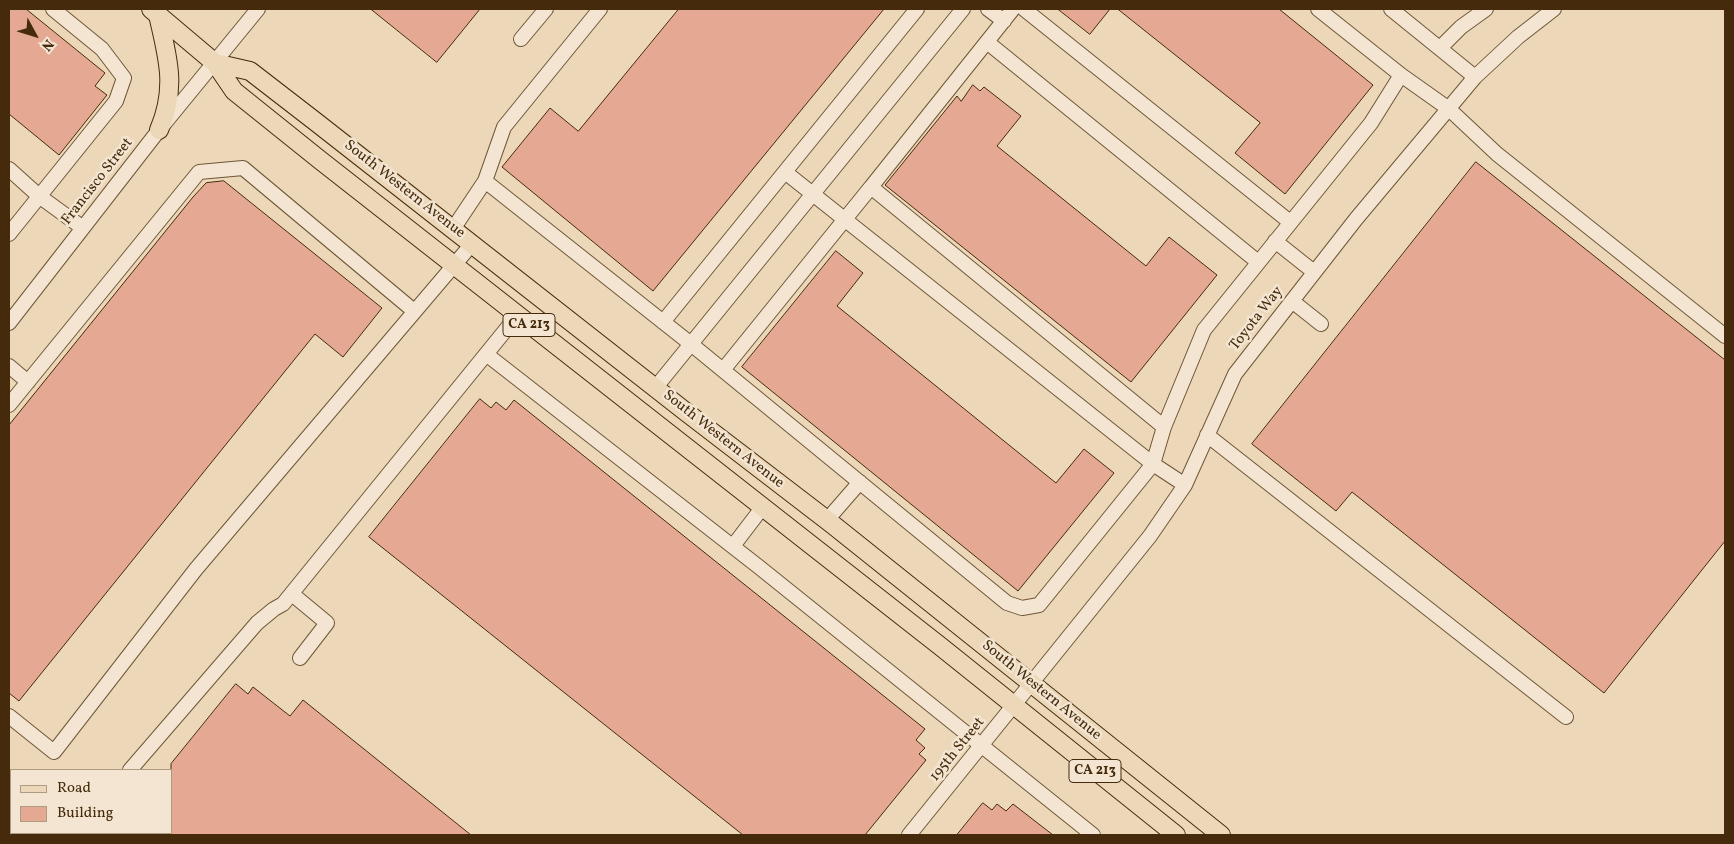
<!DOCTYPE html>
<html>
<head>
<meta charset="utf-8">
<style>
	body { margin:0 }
	#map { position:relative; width:1734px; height:844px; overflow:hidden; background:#ecd7b9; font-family:Vollkorn,serif }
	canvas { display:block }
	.frame { position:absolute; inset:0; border:10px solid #452b0b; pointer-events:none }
	.legend { position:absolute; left:10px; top:769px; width:162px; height:65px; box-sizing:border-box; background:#f3e5d2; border:1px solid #ad9b82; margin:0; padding:6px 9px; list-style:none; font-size:15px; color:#452b0b }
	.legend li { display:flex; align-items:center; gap:10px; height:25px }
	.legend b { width:25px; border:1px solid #ad9b82 }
	.north { position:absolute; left:10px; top:10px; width:50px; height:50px; -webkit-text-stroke:4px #f3e5d2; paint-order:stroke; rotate:129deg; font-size:14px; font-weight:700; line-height:20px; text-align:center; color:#452b0b }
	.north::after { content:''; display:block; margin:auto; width:18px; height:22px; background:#452b0b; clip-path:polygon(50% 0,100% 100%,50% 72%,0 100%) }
</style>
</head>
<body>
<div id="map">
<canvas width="1734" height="844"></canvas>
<div class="frame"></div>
<ul class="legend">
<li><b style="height:6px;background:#ecd7b9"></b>Road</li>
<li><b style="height:14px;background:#e5a893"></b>Building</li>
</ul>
<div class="north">N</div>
</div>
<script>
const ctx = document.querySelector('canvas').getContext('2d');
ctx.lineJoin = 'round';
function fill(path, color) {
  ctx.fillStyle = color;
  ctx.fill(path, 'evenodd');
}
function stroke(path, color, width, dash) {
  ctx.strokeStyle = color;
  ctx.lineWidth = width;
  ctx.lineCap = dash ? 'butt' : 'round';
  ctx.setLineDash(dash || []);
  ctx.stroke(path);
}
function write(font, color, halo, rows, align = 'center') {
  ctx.font = font + ' Vollkorn,serif';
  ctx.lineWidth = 5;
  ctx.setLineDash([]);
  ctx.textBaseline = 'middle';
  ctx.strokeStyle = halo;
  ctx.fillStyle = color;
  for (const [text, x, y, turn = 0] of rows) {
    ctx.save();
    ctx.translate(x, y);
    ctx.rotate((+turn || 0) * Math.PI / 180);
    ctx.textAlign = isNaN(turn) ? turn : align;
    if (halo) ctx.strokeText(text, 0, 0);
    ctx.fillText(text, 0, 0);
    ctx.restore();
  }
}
const building = new Path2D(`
	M9,9h17l79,64 -10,13 12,9 -48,60 -50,-41z
	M371,9h109l-43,53z
	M679,9h205l-231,282 -151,-124 48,-59 28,23z
	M1058,9h52l-20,25z
	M1118,9h161l94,76 -88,109 -50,-41 25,-30z
	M973,85l7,6 4,-4 37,29 -24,30 149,120 23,-29 48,38 -86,107 -246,-197 72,-89 4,5z
	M1476,162l249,198v181l-121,152 -252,-201 -16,19 -84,-67z
	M224,181l158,127 -39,49 -28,-23 -296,367 -10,-8v-268l184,-228 13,-14z
	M836,251l27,22 -26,33 219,177 28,-34 30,24 -96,118 -276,-224z
	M480,399l11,9 5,-6 10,8 8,-10 411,329 -9,11 9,8 -6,6 7,6 -61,75h-122l-374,-298z
	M236,684l12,10 5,-7 37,29 13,-16 168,135h-300v-71z
	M983,803l9,7 5,-6 9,7 7,-7 40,31h-96z`);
const minor = new Path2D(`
	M988,9l16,12
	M1013,9l-142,178 293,240 40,-97 167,-207 30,-48
	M1024,9l266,213
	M1318,9l83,66 48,34 48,45 228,182
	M1391,9l84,68
	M521,39l25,-30
	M987,42l271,220
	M1440,48l21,-21 25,-18
	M9,169l30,27 44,32
	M785,172l368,292 32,21
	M485,181l206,163 316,259 15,5 17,-3 114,-141 11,-37
	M453,229l32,-48 19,-54 96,-118
	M9,234l107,-133 8,-23 -22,-29 -49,-40
	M1275,241l39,31
	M1292,301l29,23
	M663,322l254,-313
	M9,323l150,-193 99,-121
	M486,354l273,213 334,268
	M9,366l19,16
	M723,370l148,-183
	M656,387l307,-378
	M9,405l190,-233 44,-4 171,143
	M1207,435l359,282
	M827,520l33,-38
	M733,546l29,-38
	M292,594l35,29 -27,35
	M9,716l45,36 142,-183 276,-325
	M130,770l127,-147 17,-14 9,-5 234,-288
	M79,833l1,2
	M909,835l241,-299 35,-51 50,-111 121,-155 119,-142 43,-40 36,-28`);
const major = new Path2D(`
	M151,9l64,54 19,28 86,69 620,486 236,189
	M158,15c10,43 19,73 1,115
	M215,63l35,8 66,51 370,290 146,112 389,311`);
const shields = [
	[529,325,52],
	[1095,771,52]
];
const shieldNames = [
	["CA 213",529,325],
	["CA 213",1095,771]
];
const streetNames = [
	["Francisco Street",98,182,-52],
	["South Western Avenue",404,190,38],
	["Toyota Way",1257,319,-52],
	["South Western Avenue",723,440,38],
	["South Western Avenue",1041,691,39],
	["195th Street",958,750,-51]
];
fill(building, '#e5a893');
stroke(building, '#452b0b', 1);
stroke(minor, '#6f5636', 16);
stroke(major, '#452b0b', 20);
stroke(minor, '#f3e5d2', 14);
stroke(major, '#ecd7b9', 18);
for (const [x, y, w] of shields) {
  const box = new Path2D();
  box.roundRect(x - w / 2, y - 11.5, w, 23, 4);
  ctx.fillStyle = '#f3e5d2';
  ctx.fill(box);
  stroke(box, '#452b0b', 1);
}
write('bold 14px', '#452b0b', null, shieldNames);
write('15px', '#452b0b', '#f3e5d2', streetNames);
</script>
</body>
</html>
